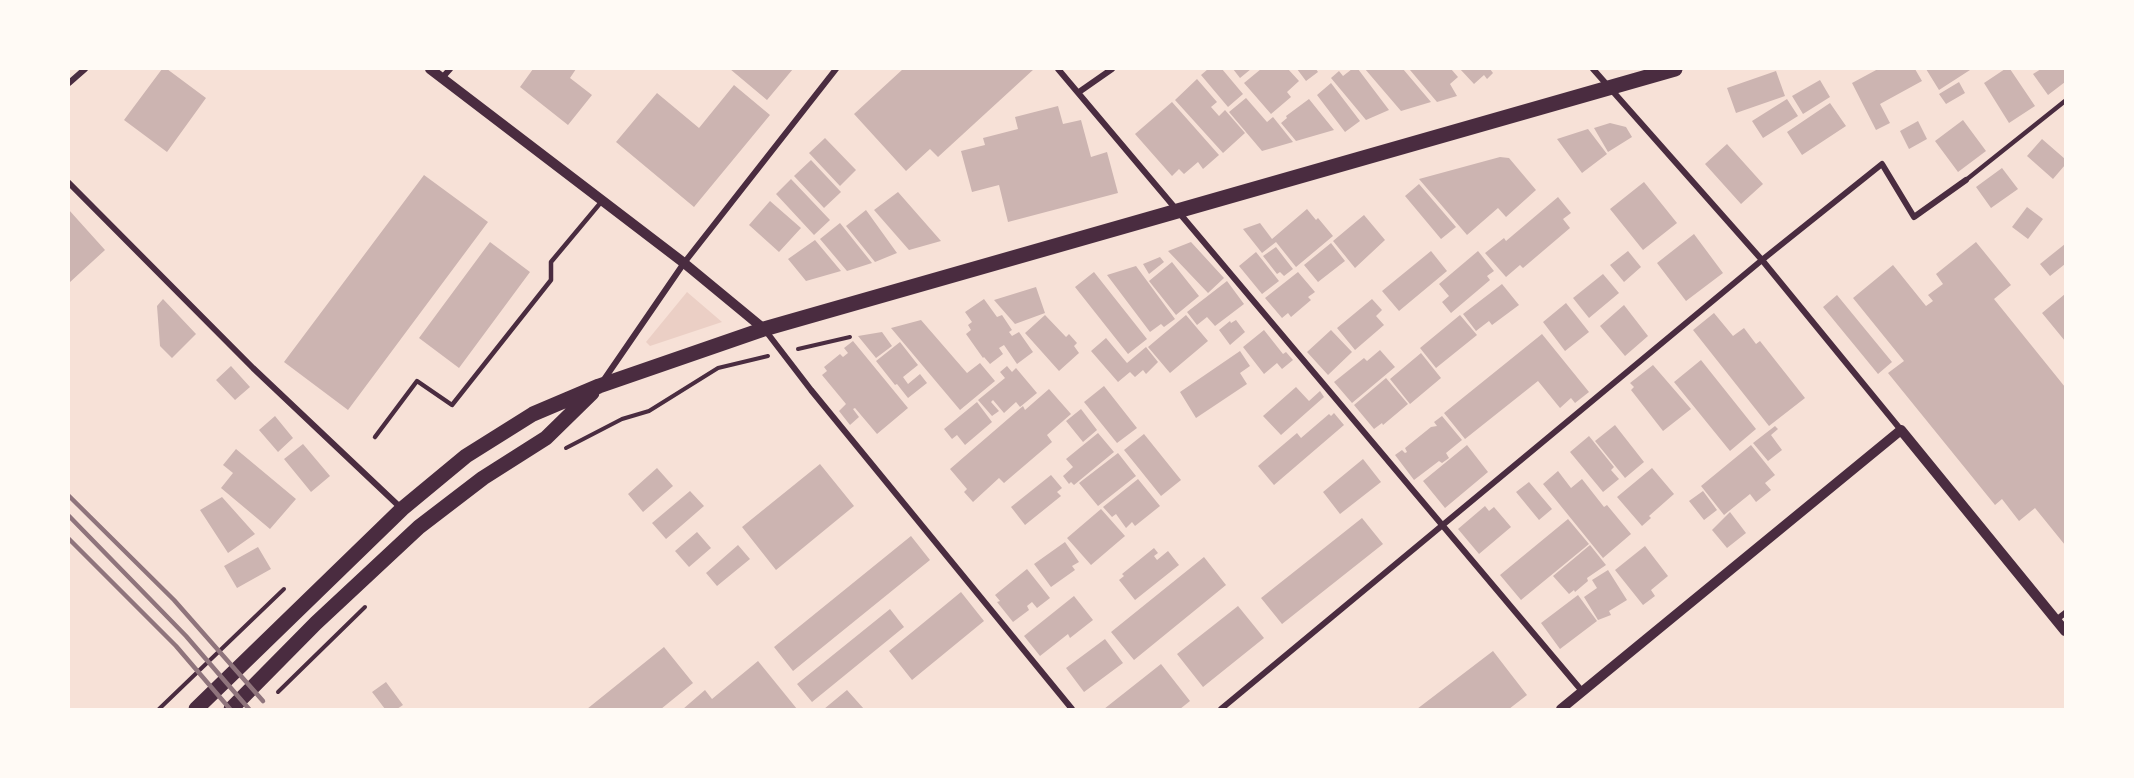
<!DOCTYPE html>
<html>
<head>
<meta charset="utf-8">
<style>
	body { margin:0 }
	#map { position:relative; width:2134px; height:778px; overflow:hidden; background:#f7e1d7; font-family:Lato,sans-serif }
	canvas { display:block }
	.frame { position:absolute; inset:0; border:70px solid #fffaf5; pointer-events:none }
</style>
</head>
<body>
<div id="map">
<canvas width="2134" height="778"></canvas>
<div class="frame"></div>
</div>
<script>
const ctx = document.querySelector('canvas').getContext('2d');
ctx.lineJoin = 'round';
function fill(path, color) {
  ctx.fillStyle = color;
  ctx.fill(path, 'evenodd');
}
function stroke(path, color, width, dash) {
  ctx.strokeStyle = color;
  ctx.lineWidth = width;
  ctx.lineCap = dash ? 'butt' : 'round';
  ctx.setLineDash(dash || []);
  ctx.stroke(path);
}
const green = new Path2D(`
	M687,292l35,30 -72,24 -4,-4z`);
const building = new Path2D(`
	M162,69h5l39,29 -39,54 -43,-32z
	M533,69h43l-6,9 22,17 -24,30 -48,-38z
	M730,69h63l-26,31z
	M903,69h131l-96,88 -8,-8 -24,22 -52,-57z
	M1208,69h14l21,25 -15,13 -27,-32z
	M1233,69h18l-11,9z
	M1261,69h27l11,12 -12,11 4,5 -20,17 -27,-31z
	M1297,69h19l2,3 -12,9z
	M1352,69h6l31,41 -23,10 -35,-42 8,-7 4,5z
	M1365,69h38l28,33 -30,9z
	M1411,69h40l7,8 -8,7 7,12 -20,6 -27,-32z
	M1460,69h30l3,4 -6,6 -3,-4 -10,9z
	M1878,69h37l7,12 -42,23 10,19 -14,7 -24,-47z
	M1926,69h43l1,1 -31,20z
	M2005,69h5l25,37 -26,17 -25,-40z
	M2041,69h24v13l-17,13 -15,-21z
	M1776,71l9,25 -49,17 -9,-25z
	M1197,79l20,23 -6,5 8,9 6,-6 20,23 -22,20 -48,-53z
	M1820,80l10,17 -27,17 -11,-18z
	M1959,82l6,11 -19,11 -7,-10z
	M1331,83l29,38 -15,11 -28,-37z
	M734,85l36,30 -76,92 -78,-65 41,-49 42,35z
	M1246,98l21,24 6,-5 20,25 -31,9 -33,-39z
	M1309,99l25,31 -38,11 -15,-18 6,-5 -1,-2z
	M1787,99l11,17 -35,22 -11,-17z
	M1172,102l47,53 -16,14 -5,-7 -14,12 -5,-5 -7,7 -37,-42z
	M1830,103l16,23 -44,29 -15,-23z
	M1058,106l5,18 18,-4 10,37 16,-5 11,41 -110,29 -9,-37 -27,7 -11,-41 24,-6 -2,-7 35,-9 -3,-12z
	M1963,120l23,31 -28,21 -23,-31z
	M1918,121l9,18 -18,10 -9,-18z
	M1610,123l16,4 6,10 -24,15 -14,-24z
	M1588,129l19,25 -25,19 -25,-34z
	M825,138l31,32 -16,16 -31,-33z
	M2042,139l23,20v6l-12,14 -26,-23z
	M1727,144l36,40 -22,20 -36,-40z
	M1500,157l9,1 27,32 -30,27 -8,-9 -31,27 -48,-56z
	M811,160l30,32 -17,16 -30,-32z
	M2002,168l16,21 -27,19 -15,-21z
	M424,175l64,47 -140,188 -64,-48z
	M791,179l39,41 -16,15 -38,-41z
	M1644,182l33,41 -34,27 -33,-41z
	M1419,184l37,43 -15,12 -36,-43z
	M898,192l43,49 -32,9 -35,-40z
	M1558,197l13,16 -8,6 7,9 -47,40 -3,-3 -14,12 -21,-24 19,-15 2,3z
	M770,201l31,27 -22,24 -30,-27z
	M2027,207l16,12 -15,20 -16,-12z
	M1307,209l9,11 2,-2 15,18 -37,31 -20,-25 -14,11 -19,-24 17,-6 12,16z
	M69,210l36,40 -36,33z
	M866,210l31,43 -22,9 -29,-36z
	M1364,215l21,25 -30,28 -22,-27z
	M840,223l32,40 -25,8 -27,-32z
	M1694,234l29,39 -37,28 -29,-38z
	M815,240l26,31 -35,10 -18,-22z
	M490,242l40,30 -71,96 -40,-30z
	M1191,242l33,36 -16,15 -40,-42z
	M1976,242l35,43 -17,14 71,88v158l-30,-37 -16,13 -17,-22 -7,6 -107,-132 16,-12 -51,-63 40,-33 33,41 7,-5 -5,-6 15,-11 -7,-10z
	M1331,243l14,18 -27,21 -14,-17z
	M2065,244v20l-15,12 -10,-12z
	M1276,247l17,22 -9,7 -4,-4 -3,2 -14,-18z
	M1431,251l16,20 -48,40 -17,-20z
	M1478,251l16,20 -7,5 3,4 -39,33 -9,-11 7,-6 -10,-12z
	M1628,251l13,16 -17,15 -14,-17z
	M1256,252l23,29 -17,13 -23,-28z
	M1160,257l4,5 -15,12 -6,-10z
	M1172,262l27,34 -23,19 -27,-34z
	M1136,266l39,53 -11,8 -3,-3 -11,8 -43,-57z
	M1094,272l53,67 -19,15 -53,-67z
	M1298,272l17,20 -7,5 3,3 -20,17 -3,-4 -6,5 -17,-20z
	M1603,274l16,19 -30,25 -16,-20z
	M1227,281l17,23 -29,22 -8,-9 -10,8 -10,-13z
	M1502,284l17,21 -27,20 -3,-4 -13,10 -13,-17z
	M1036,287l9,26 -30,11 -21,-24z
	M2065,294v47l-23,-28z
	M1837,295l55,67 -14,12 -55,-67z
	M163,299l33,35 -24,24 -12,-12 -3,-40z
	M984,299l13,18 5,-2 10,15 -3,2 3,4 7,-4 14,20 -16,12 -13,-19 -5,3 4,6 -13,10 -6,-7 -1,1 -17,-24 5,-4 -3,-5 4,-3 -7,-10z
	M1372,299l10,11 -6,6 8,9 -29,25 -18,-22z
	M1566,303l23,29 -24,19 -22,-29z
	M1624,305l24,31 -23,20 -25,-30z
	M1714,313l19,23 11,-8 12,16 4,-3 45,57 -36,28 -76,-96z
	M1045,315l21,22 3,-3 8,9 -3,3 5,7 -20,18 -34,-38z
	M1186,315l22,26 -38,32 -22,-26z
	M1460,315l17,20 -41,33 -16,-20z
	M921,320l46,53 13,-10 15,18 -35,29 -69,-82z
	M1236,320l9,12 -15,13 -11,-15 11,-9 1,2z
	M1264,330l19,24 3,-2 7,8 -11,9 -5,-6 -13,11 -21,-27z
	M1331,330l21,22 -24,23 -21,-23z
	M882,332l10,14 -16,12 -18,-22z
	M1542,334l47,58 -14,11 -4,-5 -11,10 -22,-27 -73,58 -21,-26z
	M1106,338l21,25 19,-16 12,15 -12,12 -3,-4 -8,7 -5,-5 -12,10 -27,-31z
	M853,341l55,67 -31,26 -22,-26 -2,1 6,8 -9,8 -11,-14 7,-7 -24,-29 5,-4 -3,-4 16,-13 3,3 5,-4 -4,-5z
	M900,342l18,23 -15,12 5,7 12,-10 7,9 -19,15 -11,-14 -2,1 -19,-24z
	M1380,350l15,17 -43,36 -18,-21 30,-24 3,3z
	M1240,351l10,15 -10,7 7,11 -51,34 -16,-26z
	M1421,353l20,25 -31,26 -20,-25z
	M1701,360l55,69 -26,22 -56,-69z
	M1653,365l38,44 -28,22 -32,-41 3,-3 -4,-4z
	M231,366l19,21 -15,13 -19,-20z
	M1007,366l5,6 4,-4 21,25 -17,14 -4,-5 -12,11 -11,-13 -2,2 8,9 -7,5 -14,-16 27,-22 -5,-6z
	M1386,378l22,26 -25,21 -1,-2 -8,6 -20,-24z
	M1104,386l33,42 -20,15 -33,-41z
	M1296,387l13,14 11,-10 4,6 -43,38 -18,-19z
	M1049,389l22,25 -24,21 5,7 -48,41 -5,-5 -26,24 -9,-10 3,-3 -17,-20 73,-63 2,4z
	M977,402l15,20 -27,23 -8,-10 -5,4 -8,-10z
	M1081,409l16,21 -14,12 -17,-21z
	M1334,413l10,12 -70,60 -16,-19 39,-33 4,5 28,-24 2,2z
	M275,416l18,22 -15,14 -19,-22z
	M1442,416l20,24 -16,13 3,5 -7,5 -3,-2 -25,19 -19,-25 7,-5 3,3 2,-1 -2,-4 26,-21 6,-1 -3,-4z
	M1615,425l29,37 -19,16 -30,-37z
	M1775,426l3,3 -7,6 11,15 -14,11 -15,-18z
	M1098,433l16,19 -40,33 -3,-3 -2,2 -6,-8 10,-9 -7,-8z
	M1144,434l37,46 -20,16 -37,-46z
	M1589,436l25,31 -3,3 8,9 -16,13 -33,-40z
	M303,444l27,32 -19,16 -27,-33z
	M1467,445l21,27 -43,36 -22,-27z
	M1751,445l24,30 -10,8 6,7 -15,12 -6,-8 -26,21 -23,-29z
	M236,449l60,50 -26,30 -49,-41 12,-15 -10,-8z
	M1118,453l18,23 -38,30 -19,-23z
	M1363,459l18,23 -41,32 -17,-22z
	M820,464l34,42 -78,64 -34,-43z
	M657,468l16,18 -30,26 -15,-18z
	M1652,468l22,26 -25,22 2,2 -9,8 -25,-29z
	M1558,471l13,17 11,-9 22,28 3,-2 24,29 -28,24 -60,-74z
	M1051,475l11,13 -5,4 4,4 -36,29 -14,-18z
	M1138,479l22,27 -25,20 -3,-4 -6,6 -10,-14 -4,3 -9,-10z
	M1529,482l23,27 -13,11 -23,-28z
	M690,491l14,15 -38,33 -14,-16z
	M1703,491l14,19 -13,10 -15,-19z
	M222,497l33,37 -27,19 -28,-43z
	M1485,506l4,5 5,-4 17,20 -32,27 -21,-25z
	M1101,509l24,27 -34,29 -24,-27z
	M1730,512l16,21 -19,15 -15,-18z
	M1362,518l21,26 -101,80 -21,-26z
	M1568,519l21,25 -68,56 -21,-25z
	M697,532l14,16 -22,19 -14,-16z
	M911,536l19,24 -137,111 -19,-24z
	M1065,542l14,20 -7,4 3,4 -24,17 -17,-23z
	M738,545l12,14 -33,27 -11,-13z
	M1590,545l16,20 -19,13 1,3 -13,11 -1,-2 -5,4 -16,-18z
	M1645,546l23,30 -17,14 4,6 -12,9 -28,-35z
	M258,547l13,22 -34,19 -13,-22z
	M1154,548l4,5 -4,3 3,4 11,-9 11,14 -44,35 -16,-20 5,-4 -2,-2z
	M1204,557l22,28 -92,75 -23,-28z
	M1027,569l23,29 -13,10 -5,-6 -5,4 2,4 -16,12 -16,-20 3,-1 -5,-6z
	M1608,570l19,30 -18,11 2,4 -13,5 -14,-23 13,-9 -5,-8z
	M961,592l23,29 -72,59 -23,-29z
	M1578,595l19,26 -37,28 -19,-26z
	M1074,596l19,24 -23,18 -2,-4 -28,22 -16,-20z
	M1238,606l26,32 -61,49 -26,-33z
	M890,609l14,18 -92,75 -15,-18z
	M1105,639l18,24 -39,29 -18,-24z
	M664,647l29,36 -32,26h-74z
	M1493,651l34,44 -18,14h-92z
	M758,661l39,48h-114l22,-19 7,9z
	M1161,664l29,37 -10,8h-76z
	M386,682l17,23 -6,4h-12l-13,-17z
	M847,690l17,19h-40z`);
const path = new Path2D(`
	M798,349l52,-12
	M566,448l56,-29 27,-8 69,-43 50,-12
	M278,692l87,-85
	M159,709l125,-120`);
const service = new Path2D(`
	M1966,180l99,-79
	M375,437l42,-56 35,24 99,-125v-18l51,-61`);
const minor = new Path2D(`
	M1058,69l524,622
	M1593,69l169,191 139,170
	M442,78l8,-9
	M69,83l16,-14
	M1079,92l33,-23
	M69,183l184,185 148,140
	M765,330l46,60 261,319
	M603,381l81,-118 152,-194
	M2056,620l9,-7
	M1221,709l541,-449 120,-96 32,53 52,-37`);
const tertiary = new Path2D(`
	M430,69l254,194 80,66
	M1561,709l340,-279 164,201`);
const primary = new Path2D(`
	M196,709l206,-200 64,-53 67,-42 66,-28 165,-57 911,-260
	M231,709l85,-86 103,-96 64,-49 63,-40 46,-45`);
const rail = new Path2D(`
	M69,496l105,104 89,101
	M69,516l117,120 63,73
	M69,539l107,107 54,63`);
fill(green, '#ebcfc5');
fill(building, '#ccb4b1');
stroke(path, '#4a2c40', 4);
stroke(service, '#4a2c40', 4.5);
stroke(minor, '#4a2c40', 6);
stroke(tertiary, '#4a2c40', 10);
stroke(primary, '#4a2c40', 15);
stroke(rail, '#8f747c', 4.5);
</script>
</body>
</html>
